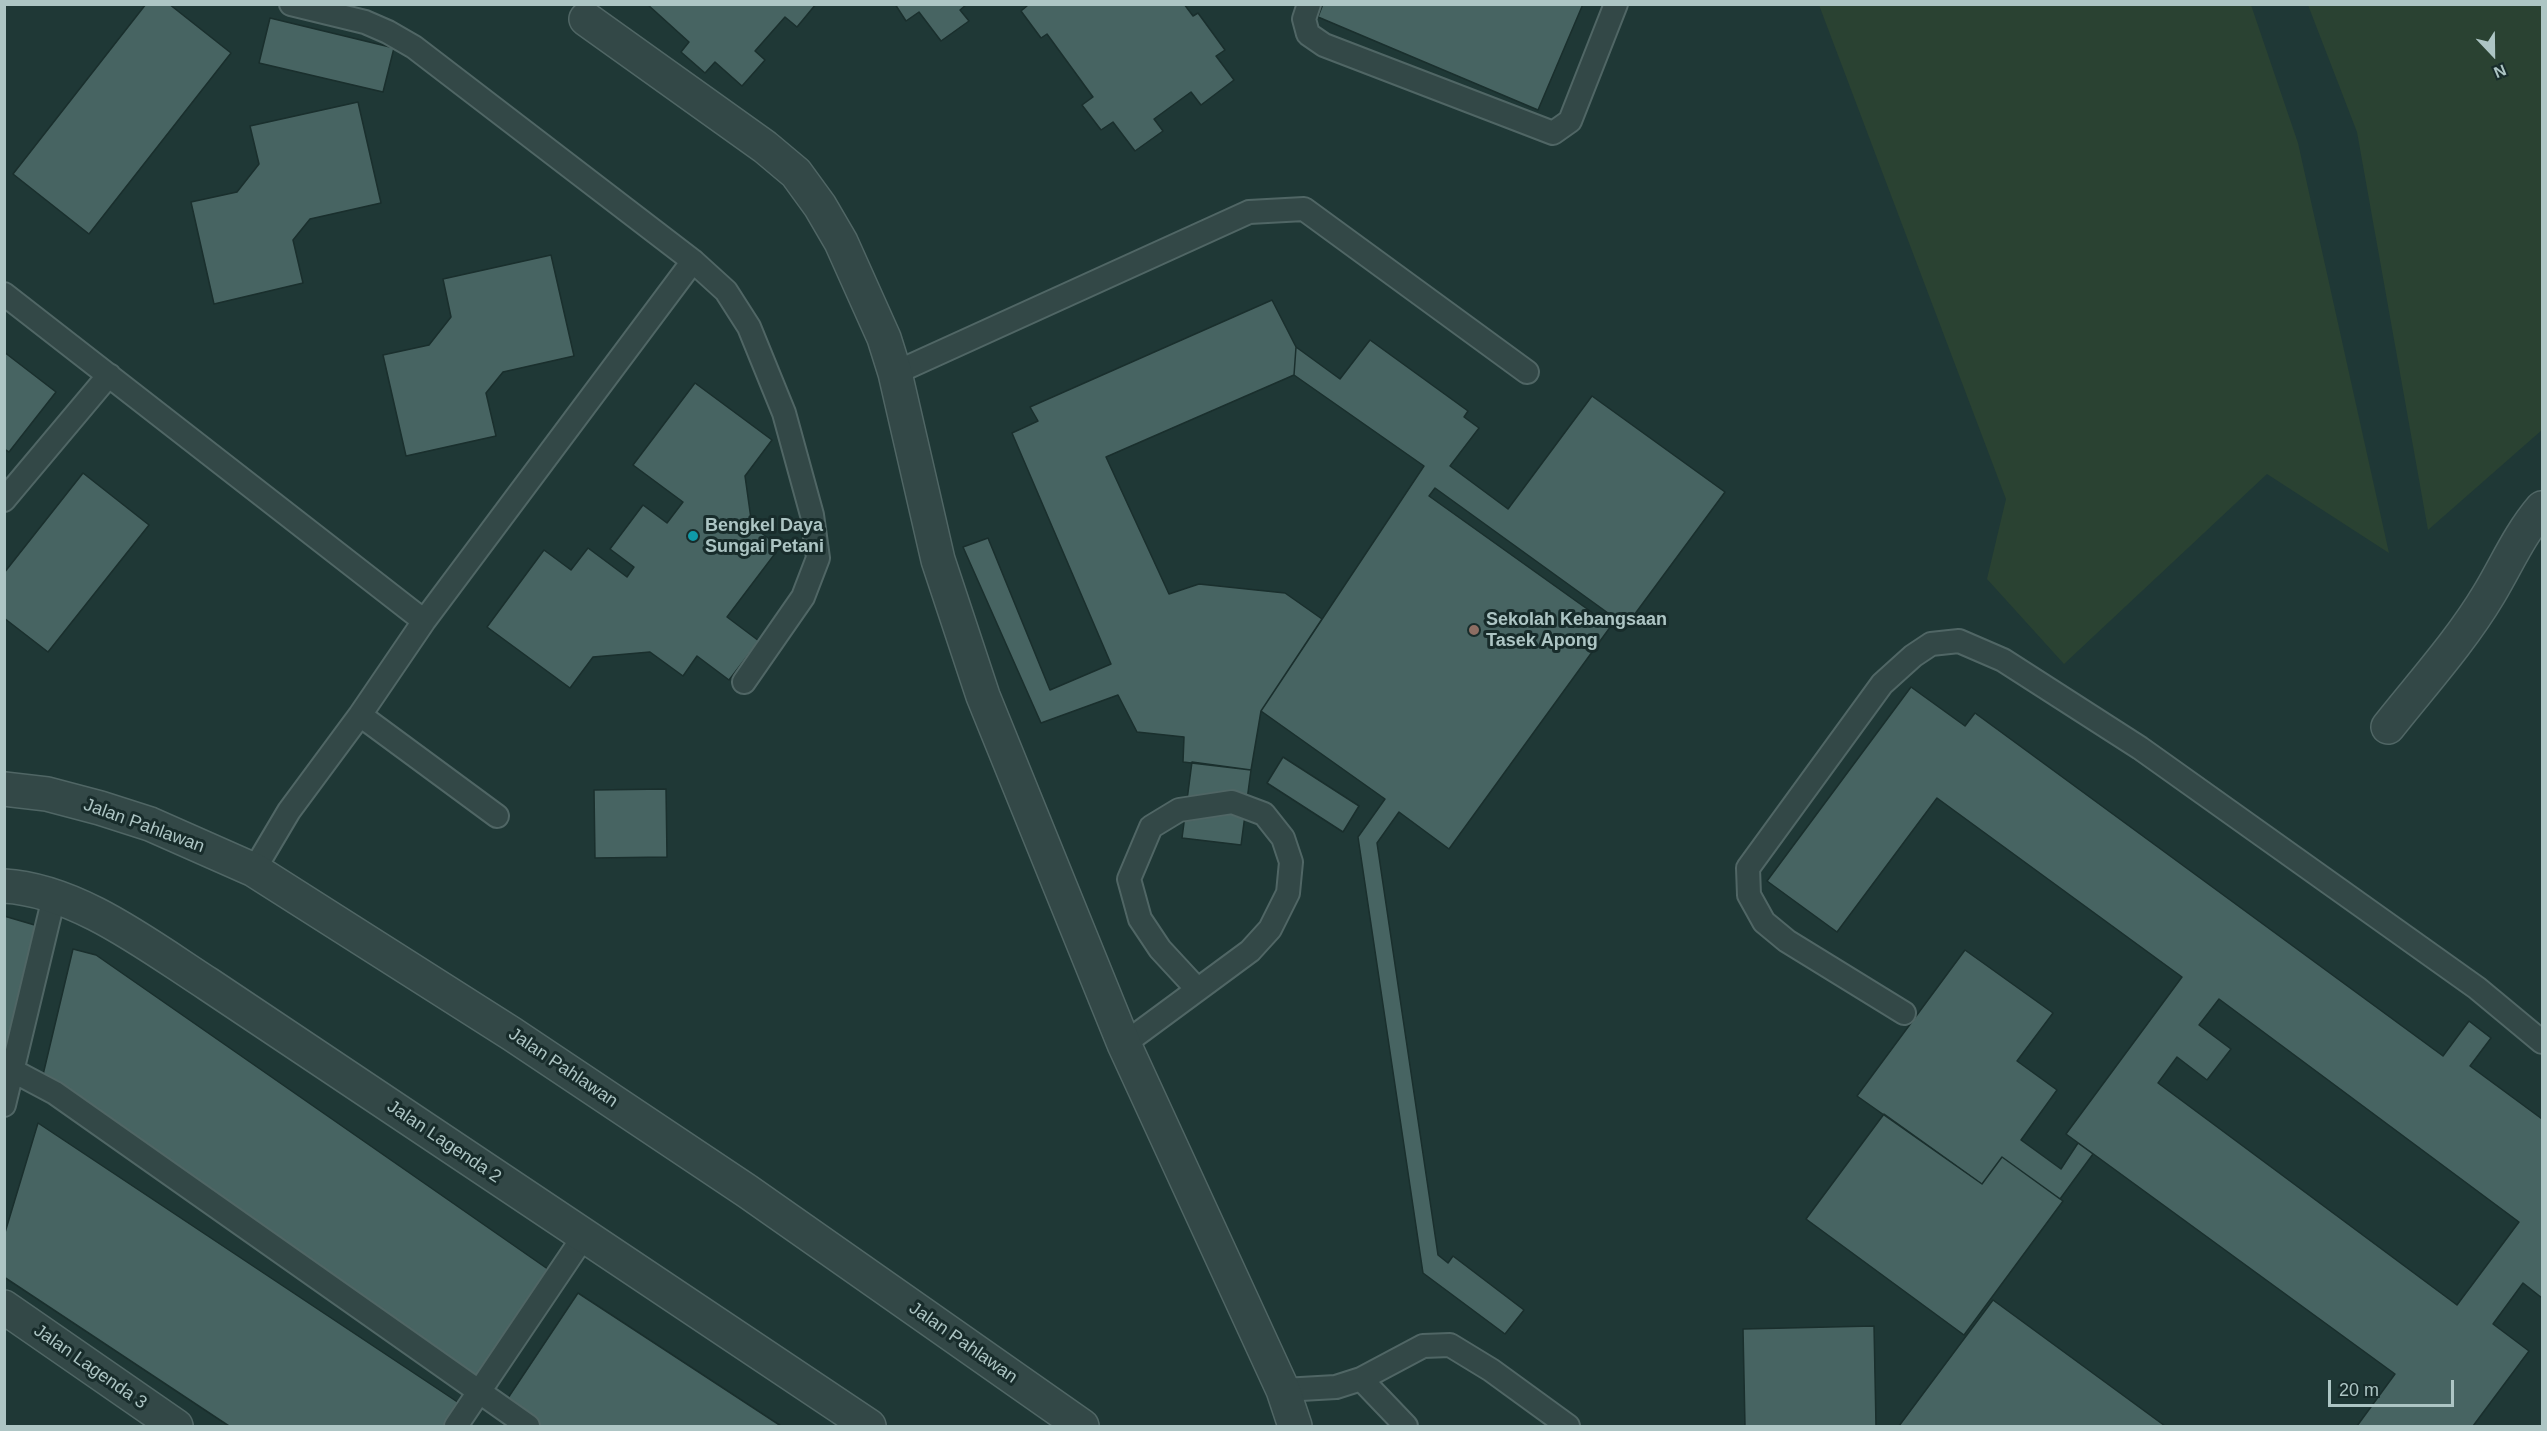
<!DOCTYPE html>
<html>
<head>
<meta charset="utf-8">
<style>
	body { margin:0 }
	#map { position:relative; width:2547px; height:1431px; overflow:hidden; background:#1f3836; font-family:Helvetica,sans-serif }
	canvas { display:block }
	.frame { position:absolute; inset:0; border:6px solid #adc5c4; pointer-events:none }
	.north { position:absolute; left:2463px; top:24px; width:60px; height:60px; -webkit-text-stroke:4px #182c2b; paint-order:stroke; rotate:158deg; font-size:16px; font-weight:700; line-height:24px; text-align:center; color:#adc5c4 }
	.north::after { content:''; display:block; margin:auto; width:21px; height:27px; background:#adc5c4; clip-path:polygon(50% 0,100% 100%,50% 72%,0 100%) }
	.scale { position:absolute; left:2328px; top:1380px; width:126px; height:27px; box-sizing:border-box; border:3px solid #adc5c4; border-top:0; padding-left:8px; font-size:18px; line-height:21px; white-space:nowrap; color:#adc5c4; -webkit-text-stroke:4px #182c2b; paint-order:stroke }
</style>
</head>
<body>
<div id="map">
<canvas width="2547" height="1431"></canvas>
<div class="frame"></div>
<div class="north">N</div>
<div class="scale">20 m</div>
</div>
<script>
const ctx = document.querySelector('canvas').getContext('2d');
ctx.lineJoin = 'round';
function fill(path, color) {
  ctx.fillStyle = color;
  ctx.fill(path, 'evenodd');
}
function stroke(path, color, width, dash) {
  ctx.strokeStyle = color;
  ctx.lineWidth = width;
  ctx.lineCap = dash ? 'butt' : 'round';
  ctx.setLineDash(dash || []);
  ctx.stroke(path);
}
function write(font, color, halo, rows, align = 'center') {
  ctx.font = font + ' Helvetica,sans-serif';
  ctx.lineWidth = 6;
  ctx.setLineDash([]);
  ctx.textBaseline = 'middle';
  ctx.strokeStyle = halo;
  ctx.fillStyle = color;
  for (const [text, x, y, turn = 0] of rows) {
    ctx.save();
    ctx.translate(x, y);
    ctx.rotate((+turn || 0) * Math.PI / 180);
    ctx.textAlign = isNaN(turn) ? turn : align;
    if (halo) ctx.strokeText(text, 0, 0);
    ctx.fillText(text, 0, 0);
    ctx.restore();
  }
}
const green = new Path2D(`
	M1819,5h432l47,138 91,410 -122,-79 -203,190 -77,-85 19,-80z
	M2308,5h234v425l-114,100 -71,-398z`);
const building = new Path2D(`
	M146,4h23l62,49 -142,181 -76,-60z
	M647,4h169l-19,23 -12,-10 -30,34 10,9 -23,26 -27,-24 -10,11 -24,-21 8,-10z
	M895,4h72l-7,6 9,11 -28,20 -22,-29 -13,9z
	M1025,4h159l9,12 5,-3 27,37 -9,6 18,24 -33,25 -10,-13 -37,27 9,12 -28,20 -22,-29 -12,8 -19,-25 11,-8 -46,-63 -6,4 -20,-27 6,-5z
	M1323,4h260l-45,106 -220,-93z
	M270,18l124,30 -11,44 -124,-29z
	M358,102l23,101 -71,16 -17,21 10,43 -89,21 -23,-102 46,-10 22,-28 -9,-38z
	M551,255l23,101 -71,16 -17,21 10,43 -90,20 -23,-101 46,-10 22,-28 -8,-38z
	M1272,300l24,47 -2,28 -188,82 63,137 30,-10 86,9 37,26 -61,92 -10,59 -68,-8 1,-25 -47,-5 -19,-37 -77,28 -78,-176 25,-9 62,152 61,-26 -99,-231 26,-12 -8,-14z
	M1370,340l98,71 -4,6 15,11 -29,38 58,43 84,-113 133,96 -99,134 -191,-138 -6,8 182,130 -162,223 -50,-37 -22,31 61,412 10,8 5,-7 71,54 -19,24 -82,-61 -65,-436 27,-38 -124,-88 163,-245 -130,-91 2,-28 44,32z
	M4,352l52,40 -47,60 -5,-3z
	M695,383l77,57 -27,36 7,50 28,21 -53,70 32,24 -30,39 -32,-24 -14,20 -33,-24 -57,5 -23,31 -83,-61 57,-77 27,20 17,-22 39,29 7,-10 -24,-18 33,-44 24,18 16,-21 -50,-37z
	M83,473l66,52 -101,127 -44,-34v-45z
	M1911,687l54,39 10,-13 468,343 26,-35 22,17 -21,28 72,53v179l-19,-15 -30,41 36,27 -56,75h-116l38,-52 -329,-240 116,-157 -245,-179 -100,134 -70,-51zM2219,999l300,223 -62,83 -299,-222 19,-26 30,23 24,-31 -32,-24z
	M1283,757l76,49 -16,26 -76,-49z
	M1192,762l59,8 -10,75 -59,-7z
	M666,789l1,68 -72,1 -1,-68z
	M4,916l34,10 -29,120 -5,1z
	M73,949l23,6 456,317 -77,109 -433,-302z
	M1965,950l88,63 -36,48 40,29 -36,50 40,29 17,-26 15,11 -33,45 -58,-42 -20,27 -125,-88z
	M1884,1114l98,70 20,-27 61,44 -99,134 -158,-116z
	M38,1123l427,284 -13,19h-223l-225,-149v-41z
	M578,1293l203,133h-244l-33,-22z
	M1993,1300l172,126h-266z
	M1874,1326l2,100h-131l-2,-97z`);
const service = new Path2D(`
	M291,4l74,18 23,10 26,15 279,214 33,30 23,36 35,86 28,102 6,43 -15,39 -59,85
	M1309,4l-5,15 4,15 16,11 229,88 17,-12 46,-117
	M4,294l420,327
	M895,373l354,-161 55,-3 223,163
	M4,500l105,-125
	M360,715l137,101
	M254,870l35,-59 71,-96 64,-94 269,-360
	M1904,1013l-117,-72 -23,-19 -15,-27 -1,-27 134,-184 31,-28 18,-12 28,-3 44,19 137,88 337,240 65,54
	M1124,1044l126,-93 20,-22 18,-36 3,-31 -8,-24 -19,-24 -32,-12 -53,8 -28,17 -22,52 11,40 20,30 37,40
	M4,1066l51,27 473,333
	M4,1105l50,-208
	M1361,1379l45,47
	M1283,1390l53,-3 25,-8 62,-33 27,-1 41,25 77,56
	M456,1426l128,-190`);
const minor = new Path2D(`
	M586,19l179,128 31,26 24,33 21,36 43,96 11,35 43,187 45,136 141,348 159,346 12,36
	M2388,727c34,-43 73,-86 101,-133 18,-30 30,-59 53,-86
	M4,886c73,4 145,60 204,98l661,442
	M4,1307l172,119`);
const tertiary = new Path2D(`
	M4,789l43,5 53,14 50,16 104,46 258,164 235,157 335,235`);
const markers = [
	[693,536,6,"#0f9aa8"],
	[1474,630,6,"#8d6e63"]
];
const poiNames = [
	["Bengkel Daya",705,526],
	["Sungai Petani",705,547],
	["Sekolah Kebangsaan",1486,620],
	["Tasek Apong",1486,641]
];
const streetNames = [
	["Jalan Pahlawan",144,826,20],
	["Jalan Pahlawan",563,1068,34],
	["Jalan Lagenda 2",444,1142,34],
	["Jalan Pahlawan",963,1343,35],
	["Jalan Lagenda 3",90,1367,35]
];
fill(green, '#2a4232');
fill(building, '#476462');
stroke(building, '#1a2f2d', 1.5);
stroke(service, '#506665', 26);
stroke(minor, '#506665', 36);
stroke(tertiary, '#506665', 36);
stroke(service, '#334847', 22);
stroke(minor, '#334847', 33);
stroke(tertiary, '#334847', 33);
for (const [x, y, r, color] of markers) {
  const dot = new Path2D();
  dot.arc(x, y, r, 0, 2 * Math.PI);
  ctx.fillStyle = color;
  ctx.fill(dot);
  stroke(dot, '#182c2b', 2);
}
write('bold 18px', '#adc5c4', '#182c2b', poiNames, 'left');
write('18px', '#adc5c4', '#182c2b', streetNames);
</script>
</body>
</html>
